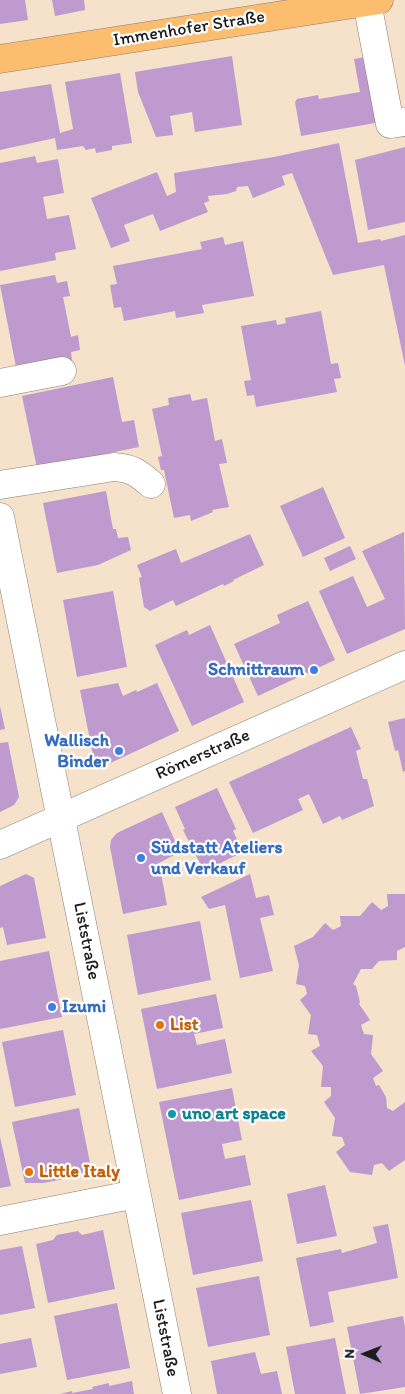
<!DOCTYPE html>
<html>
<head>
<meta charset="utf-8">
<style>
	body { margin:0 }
	#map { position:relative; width:405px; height:1394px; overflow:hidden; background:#f6e1ca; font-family:Itim,sans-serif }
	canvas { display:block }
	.north { position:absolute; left:340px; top:1329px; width:50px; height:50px; -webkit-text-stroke:4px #fff; paint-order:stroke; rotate:271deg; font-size:14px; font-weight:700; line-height:20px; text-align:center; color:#1c1c1c }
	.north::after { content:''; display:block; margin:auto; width:18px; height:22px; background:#1c1c1c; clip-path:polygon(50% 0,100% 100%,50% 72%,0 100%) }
</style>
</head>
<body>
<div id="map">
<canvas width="405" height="1394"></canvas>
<div class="north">N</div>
</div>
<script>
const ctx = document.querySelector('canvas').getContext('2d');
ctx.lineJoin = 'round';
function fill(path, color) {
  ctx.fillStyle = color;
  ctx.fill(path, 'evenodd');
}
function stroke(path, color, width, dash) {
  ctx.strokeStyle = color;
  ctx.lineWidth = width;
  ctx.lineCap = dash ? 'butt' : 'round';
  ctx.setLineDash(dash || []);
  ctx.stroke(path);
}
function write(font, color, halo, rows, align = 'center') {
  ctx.font = font + ' Itim,sans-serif';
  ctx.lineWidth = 4.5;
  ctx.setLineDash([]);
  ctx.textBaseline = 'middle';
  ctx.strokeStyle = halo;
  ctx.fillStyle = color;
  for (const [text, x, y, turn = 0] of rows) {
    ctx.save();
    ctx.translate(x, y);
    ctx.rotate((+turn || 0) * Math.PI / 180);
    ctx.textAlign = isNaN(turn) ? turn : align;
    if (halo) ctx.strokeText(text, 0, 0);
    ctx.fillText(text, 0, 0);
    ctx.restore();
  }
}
const building = new Path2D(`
	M0,0h25l3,20 -28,4z
	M52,0h32l1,10 -30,6z
	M387,53l11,66 -97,17 -6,-34 2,-3 21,-4 1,4 41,-7 -6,-33z
	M232,56l10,69 -47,7 -3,-20 -22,4 3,19 -17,2 -18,-45 -3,-20z
	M120,73l12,70 -20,3v4l-16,3 -1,-5 -9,2 -3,-4 -26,4 -2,-12 -55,12v-58l51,-8 9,49 13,-4 -8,-47z
	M339,143l19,100 22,-4 1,2 24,-6v131l-21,-101 -51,10 -41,-102 -10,3 3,9 -32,13 -5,-12 -11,1 -1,4 -9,3 -19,2 1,5 -5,2 4,9 -48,19 -7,-17 -29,11 6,16 -19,7 -20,-50 66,-26 10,24 9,-4 -2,-19 100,-16z
	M405,147v75l-37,8 -13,-70z
	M35,156l2,7 21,-4 6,34 -21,4 4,22 22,-4 7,34 -21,4 1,7 -56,11v-108z
	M223,237l2,8 18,-4 11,55 -52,9 2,8 -28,5 -1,-7 -51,10 -3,-14 -7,1 -4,-23 7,-1 -4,-18 89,-17 -2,-7z
	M55,275l2,8 10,-2 3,15 -7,1 8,40 7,-2 2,15 -9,2 1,9 -55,11 -17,-87z
	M321,311l10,53 7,-1 3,15 -7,1 3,13 -81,15 -2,-12 -7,1 -3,-15 7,-1 -10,-54 35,-6 1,5 9,-2 -1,-5z
	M113,377l9,45 12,-2 5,27 -102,21 -15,-72z
	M190,394l2,7 15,-3 8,43 7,-2 5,24 -8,1 10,43 -17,3 1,2 -22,9 -1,-6 -16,3 -10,-48h-3l-3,-13 4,-1 -10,-47 17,-4 -1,-7z
	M323,487l22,51 -42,19 -23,-51z
	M106,491l7,38h3l2,9 10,-1 3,13 -33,15 -41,8 -14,-70z
	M404,532l1,97 -58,25 -28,-63 34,-15 14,31 18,-8 -23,-48z
	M250,534l14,31 -31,15 1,1 -10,5 -1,-2 -47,22 -3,-6 -23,11 -6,-4 -5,-29 3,-1 -5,-12 39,-16 5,14z
	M350,546l6,13 -26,12 -6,-13z
	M113,591l14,76 -50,10 -14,-77z
	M308,601l27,59 -77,36 -24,-52 46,-21 -3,-8z
	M210,625l34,77 -52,24 -37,-81 32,-15 2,5z
	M118,683l5,13 13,-6 1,2 20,-9 22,48 -75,35 -10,-6 -14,-70z
	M0,706l5,23 -5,1z
	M405,718v53l-2,1 -5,-22 -3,1 -7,-29z
	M351,727l10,22 -5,2 7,28h4l7,27 -32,14 -2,-4 -17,8 -14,-30 -11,5 5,11 -50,23 -24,-51z
	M8,742l11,55 -5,8 -14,7v-69z
	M217,788l19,41 -3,2 10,21 -39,19 -21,-41 2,-1 -10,-22z
	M162,812l18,40 -21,11 8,42 -44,9 -13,-67 1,-7 6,-7z
	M26,874l8,4 12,60 -39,7 -4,-18 -3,1v-42z
	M250,874l6,24 13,-3 5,20 -14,3 13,53 -33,7 -15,-73 -16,4 -8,-12z
	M387,894h18v53l-8,4v9l-18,1 -7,8h-11l-8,15 3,2 4,16 -1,2 11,16 -9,5 3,9 9,1 -2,19 12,17 -10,7 3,8 3,-1 7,12 1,11 6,3 12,-9v58l-16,11 -7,-8 -8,2 -2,10 -22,-3 -14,-20 9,-7 -3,-8 -10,-1 3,-18 -11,-16 7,-6v-9h-10l2,-21 -12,-15 9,-5 -3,-11 -9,-1 3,-19 -11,-15 7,-6 -2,-8 -9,-2 3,-19 -5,-19 19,-9 12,-14 8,7 8,-4 -1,-10h20l12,-14 9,8 7,-4z
	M200,921l11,59 -73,15 -11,-60z
	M49,951l13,66 -62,12v-68z
	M216,994l7,34 -29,6 3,11 28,-6 7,34 -75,16 -16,-80z
	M63,1030l13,65 -61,12 -13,-65z
	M232,1088l10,52 -20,4 3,15 20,-4 6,30 -72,15 -20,-98z
	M79,1108l11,55 -4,9 -16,3v3l-27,5h-18l-13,-61z
	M0,1137l11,49 -11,2z
	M325,1185l12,51 -40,8 -10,-50z
	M251,1200l12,61 -70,14 -12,-62z
	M388,1224l10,54 -70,14 6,30 -24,5 -14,-69 45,-9 1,4 35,-10 -4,-16z
	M103,1230l12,59 -67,14 -12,-59 17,-4 4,-5 21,-4 4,4z
	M22,1246l13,62 -35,7v-65z
	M259,1276l11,59 -62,12 -12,-59z
	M117,1303l13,65 -63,12 -13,-64z
	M403,1316l2,11v60l-45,7 -13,-67z
	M31,1338l6,29 -37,7v-30z
	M335,1338l11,56h-51l-9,-47z
	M255,1352l6,22 16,-3 5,23h-65l-6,-33z
	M132,1381l2,13h-74l12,-3v2l21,-4 -1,-2 17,-4v3z`);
const minor = new Path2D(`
	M367,2l23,122 15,-2
	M0,383l62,-12
	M0,485l114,-18c18,1 24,6 37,17
	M0,517l177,877
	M0,845l405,-180
	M0,1221l136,-27`);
const major = new Path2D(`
	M0,59l379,-59`);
const markers = [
	[314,670,5,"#3f7fe0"],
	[119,751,5,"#3f7fe0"],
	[141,858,5,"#3f7fe0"],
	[52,1007,5,"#3f7fe0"],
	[160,1025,5,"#e8710a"],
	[172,1114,5,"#0f9aa8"],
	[29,1172,5,"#e8710a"]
];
const streetNames = [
	["Immenhofer Straße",189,29,-9],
	["Römerstraße",203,755,-24],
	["Liststraße",86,941,79],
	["Liststraße",165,1338,79]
];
const shopNames = [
	["Schnittraum",304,670],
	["Wallisch",109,741],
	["Binder",109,762],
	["Südstatt Ateliers",151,848,"left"],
	["und Verkauf",151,869,"left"],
	["Izumi",62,1007,"left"]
];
const foodNames = [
	["List",170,1025],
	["Little Italy",39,1172]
];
const cultureNames = [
	["uno art space",182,1114]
];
fill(building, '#be9acf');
stroke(minor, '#897e73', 29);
stroke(major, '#897e73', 29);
stroke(minor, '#fff', 28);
stroke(major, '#fcbd6f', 28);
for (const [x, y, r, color] of markers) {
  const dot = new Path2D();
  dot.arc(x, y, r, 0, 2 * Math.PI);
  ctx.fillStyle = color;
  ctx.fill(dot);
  stroke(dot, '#fff', 2);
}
write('18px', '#1c1c1c', '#fff', streetNames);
write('bold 18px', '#366cbe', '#fff', shopNames, 'right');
write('bold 18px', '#c56008', '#fff', foodNames, 'left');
write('bold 18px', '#0d838f', '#fff', cultureNames, 'left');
</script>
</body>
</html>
